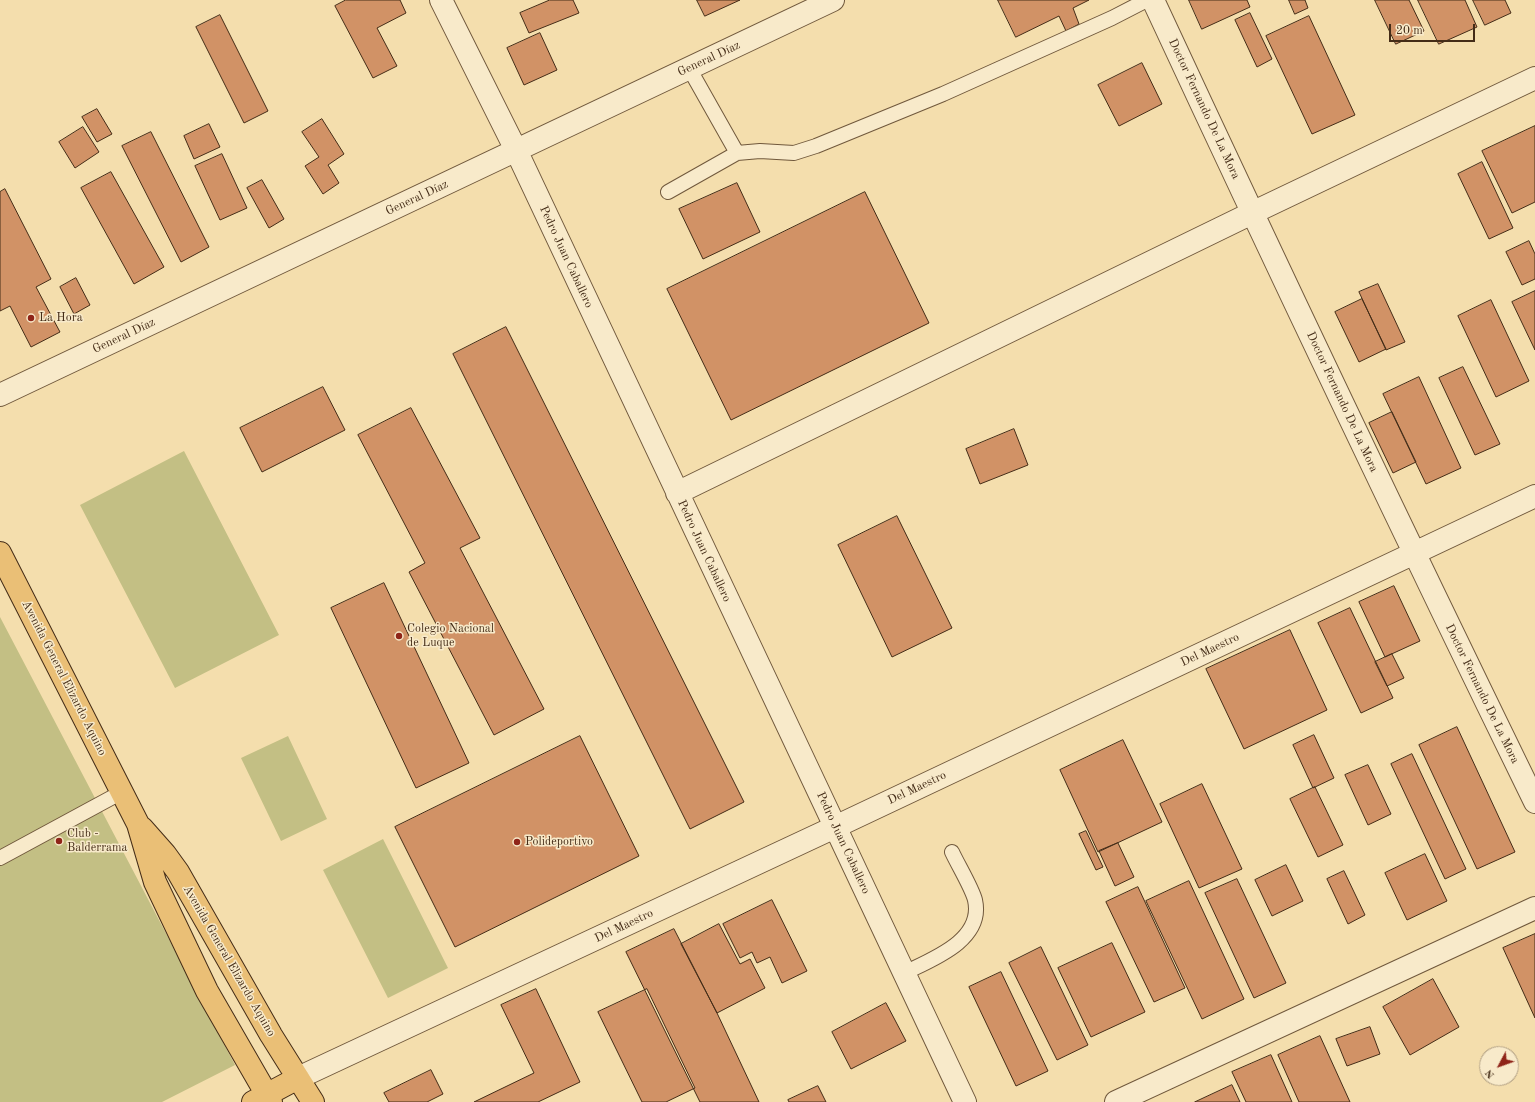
<!DOCTYPE html>
<html>
<head>
<meta charset="utf-8">
<style>
	body { margin:0 }
	#map { position:relative; width:1535px; height:1102px; overflow:hidden; background:#f4dead; font-family:"Old Standard TT",serif }
	canvas { display:block }
	.north { position:absolute; left:1479px; top:1046px; width:40px; height:40px; box-sizing:border-box; background:#f8eaca; border:1px solid #b09e82; border-radius:50%; rotate:229deg; font-size:11px; font-weight:700; line-height:16px; text-align:center; color:#442c17 }
	.north::after { content:''; display:block; margin:auto; width:14px; height:18px; background:#8f2418; clip-path:polygon(50% 0,100% 100%,50% 72%,0 100%) }
	.scale { position:absolute; left:1389px; top:24px; width:86px; height:18px; box-sizing:border-box; border:2px solid #442c17; border-top:0; padding-left:5px; font-size:12px; line-height:14px; white-space:nowrap; color:#442c17; -webkit-text-stroke:3px #f8eaca; paint-order:stroke }
</style>
</head>
<body>
<div id="map">
<canvas width="1535" height="1102"></canvas>
<div class="north">N</div>
<div class="scale">20 m</div>
</div>
<script>
const ctx = document.querySelector('canvas').getContext('2d');
ctx.lineJoin = 'round';
function fill(path, color) {
  ctx.fillStyle = color;
  ctx.fill(path, 'evenodd');
}
function stroke(path, color, width, dash) {
  ctx.strokeStyle = color;
  ctx.lineWidth = width;
  ctx.lineCap = dash ? 'butt' : 'round';
  ctx.setLineDash(dash || []);
  ctx.stroke(path);
}
function write(font, color, halo, rows, align = 'center') {
  ctx.font = font + ' "Old Standard TT",serif';
  ctx.lineWidth = 3;
  ctx.setLineDash([]);
  ctx.textBaseline = 'middle';
  ctx.strokeStyle = halo;
  ctx.fillStyle = color;
  for (const [text, x, y, turn = 0] of rows) {
    ctx.save();
    ctx.translate(x, y);
    ctx.rotate((+turn || 0) * Math.PI / 180);
    ctx.textAlign = isNaN(turn) ? turn : align;
    if (halo) ctx.strokeText(text, 0, 0);
    ctx.fillText(text, 0, 0);
    ctx.restore();
  }
}
const green = new Path2D(`
	M184,451l95,184 -104,53 -95,-183z
	M0,617l235,448 -73,37h-162z
	M288,736l39,83 -46,22 -40,-83z
	M383,839l65,129 -60,30 -65,-128z`);
const building = new Path2D(`
	M346,0h54l6,13 -29,15 20,38 -24,12 -38,-72z
	M550,0h23l6,13 -50,20 -9,-20z
	M697,0h43l-35,16z
	M998,0h91l-16,8 6,16 -13,7 -7,-15 -43,21z
	M1189,0h58l3,7 -48,22z
	M1289,0h16l3,8 -13,6z
	M1375,0h34l15,31 -28,13z
	M1418,0h47l12,27 -38,17z
	M1473,0h32l6,13 -26,12z
	M1250,13l22,46 -15,8 -22,-47z
	M220,15l48,96 -24,12 -48,-96z
	M1309,16l46,99 -43,19 -46,-98z
	M540,33l17,37 -33,15 -17,-37z
	M1142,63l20,41 -43,22 -21,-41z
	M97,109l15,25 -15,8 -15,-25z
	M322,119l22,35 -16,11 11,18 -16,11 -18,-28 14,-9 -17,-25z
	M209,124l11,23 -26,12 -10,-23z
	M1535,126v76l-23,11 -30,-62z
	M83,127l16,25 -24,16 -16,-26z
	M151,132l58,115 -28,15 -59,-116z
	M222,154l25,54 -27,12 -25,-54z
	M1482,162l31,66 -24,11 -31,-65z
	M111,172l53,95 -30,17 -53,-96z
	M262,180l22,39 -15,9 -22,-40z
	M737,183l23,49 -57,27 -24,-50z
	M5,189l46,90 -15,8 24,45 -29,15 -21,-41 -10,5v-119z
	M865,192l64,131 -198,97 -64,-131z
	M1529,241l6,13v25l-13,6 -16,-33z
	M76,278l14,27 -16,9 -14,-27z
	M1378,284l27,58 -19,8 -27,-58z
	M1535,291v59l-23,-48z
	M1362,299l24,50 -27,13 -24,-50z
	M1491,300l38,81 -33,16 -38,-81z
	M506,327l238,475 -54,27 -237,-475z
	M1463,367l37,77 -25,11 -36,-77z
	M1419,377l42,91 -35,16 -43,-90z
	M323,387l22,43 -83,42 -22,-44z
	M411,408l69,130 -20,10 84,161 -50,26 -85,-163 16,-9 -67,-128z
	M1392,412l24,50 -23,11 -24,-50z
	M1014,429l14,36 -48,19 -14,-35z
	M897,516l55,112 -60,29 -54,-112z
	M384,583l85,180 -53,25 -85,-180z
	M1394,586l26,55 -35,16 -26,-55z
	M1350,608l43,90 -32,15 -43,-90z
	M1290,630l37,80 -83,39 -38,-80z
	M1392,654l12,24 -17,8 -12,-24z
	M1457,727l58,125 -38,17 -58,-124z
	M1314,735l20,43 -21,10 -20,-43z
	M580,736l59,120 -184,91 -60,-120z
	M1123,740l39,82 -64,30 -38,-82z
	M1412,754l54,115 -21,10 -54,-115z
	M1368,765l23,49 -23,11 -23,-50z
	M1202,784l40,85 -43,19 -39,-84z
	M1315,787l28,58 -25,12 -28,-58z
	M1086,831l17,36 -7,3 -17,-36z
	M1118,843l16,34 -19,9 -16,-35z
	M1425,854l22,47 -40,19 -22,-47z
	M1286,865l17,36 -31,15 -17,-36z
	M1344,871l21,44 -17,9 -21,-45z
	M1237,879l49,104 -32,15 -49,-105z
	M1189,881l55,118 -42,20 -56,-118z
	M1138,887l47,101 -31,14 -48,-100z
	M772,900l35,71 -25,12 -12,-26 -13,6 -5,-11 -12,6 -17,-34z
	M719,924l21,40 10,-5 15,29 -48,25 -36,-69z
	M674,929l43,84 42,89h-59l-74,-150z
	M1535,934v84l-32,-70z
	M1112,943l33,69 -54,25 -33,-69z
	M1041,947l47,98 -31,15 -48,-97z
	M1001,972l47,99 -32,15 -47,-99z
	M1433,979l26,48 -49,28 -27,-48z
	M536,989l44,93 -42,20h-64l60,-29 -33,-68z
	M647,989l48,99 -29,14h-24l-44,-90z
	M886,1003l20,38 -55,28 -19,-37z
	M1370,1027l10,27 -33,12 -11,-27z
	M1320,1036l30,66h-51l-21,-47z
	M1271,1055l21,47h-46l-14,-30z
	M431,1070l12,24 -16,8h-38l-5,-9z
	M1232,1085l8,17h-45z
	M818,1086l8,16h-37l-1,-2z`);
const lane = new Path2D(`
	M689,68l48,85
	M668,192l69,-39 23,-2 34,2 22,-7 127,-52 169,-76 35,-18
	M0,858l122,-66
	M904,973c29,-14 80,-33 71,-73 -3,-12 -17,-35 -23,-48`);
const street = new Path2D(`
	M441,0l75,150 449,952
	M1153,0c125,269 252,536 382,802
	M0,395l833,-395
	M677,493l575,-280 283,-135
	M298,1078l537,-251 700,-331
	M1116,1102l419,-194`);
const primary = new Path2D(`
	M0,553l138,271 17,58 52,109 64,111
	M142,828l23,26 13,18 93,163 42,67
	M253,1102l45,-24`);
const markers = [
	[31,318,4,"#8f2418"],
	[399,636,4,"#8f2418"],
	[59,841,4,"#8f2418"],
	[517,842,4,"#8f2418"]
];
const streetNames = [
	["General Díaz",709,59,-25],
	["Doctor Fernando De La Mora",1204,109,65],
	["General Díaz",417,198,-25],
	["Pedro Juan Caballero",566,257,65],
	["General Díaz",124,336,-25],
	["Doctor Fernando De La Mora",1342,402,65],
	["Pedro Juan Caballero",704,551,65],
	["Del Maestro",1210,650,-25],
	["Avenida General Elizardo Aquino",64,678,63],
	["Doctor Fernando De La Mora",1482,694,64],
	["Del Maestro",917,788,-25],
	["Pedro Juan Caballero",843,843,65],
	["Del Maestro",624,926,-25],
	["Avenida General Elizardo Aquino",229,961,60]
];
const poiNames = [
	["La Hora",39,318],
	["Colegio Nacional",407,629],
	["de Luque",407,643],
	["Club -",67,834],
	["Balderrama",67,848],
	["Polideportivo",525,842]
];
fill(green, '#c3bf84');
fill(building, '#d19266');
stroke(building, '#442c17', 1);
stroke(lane, '#70583c', 16);
stroke(street, '#70583c', 24);
stroke(primary, '#442c17', 24);
stroke(lane, '#f8eaca', 14);
stroke(street, '#f8eaca', 22);
stroke(primary, '#eabf76', 22);
for (const [x, y, r, color] of markers) {
  const dot = new Path2D();
  dot.arc(x, y, r, 0, 2 * Math.PI);
  ctx.fillStyle = color;
  ctx.fill(dot);
  stroke(dot, '#f8eaca', 1.5);
}
write('12px', '#442c17', '#f8eaca', streetNames);
write('12px', '#442c17', '#f8eaca', poiNames, 'left');
</script>
</body>
</html>
